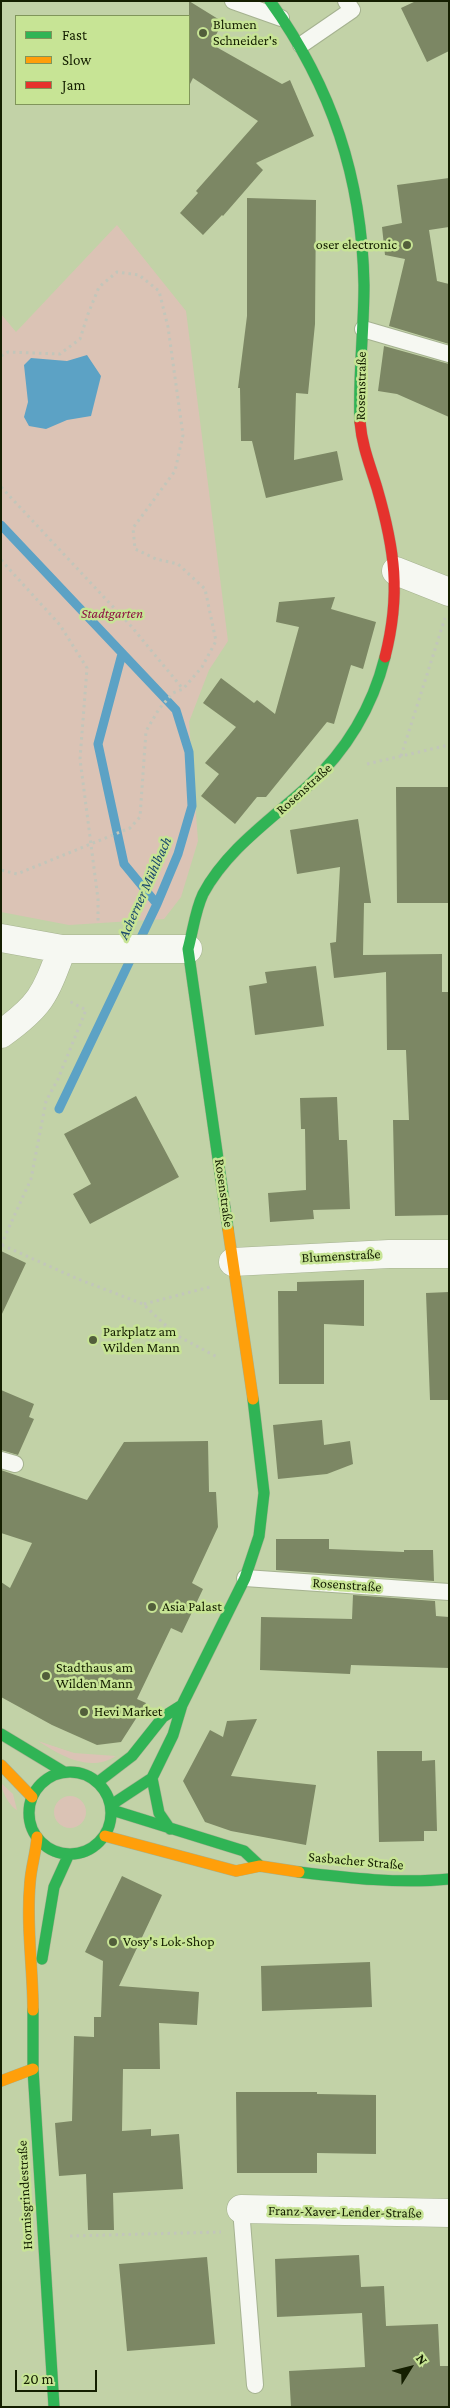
<!DOCTYPE html>
<html>
<head>
<meta charset="utf-8">
<style>
	body { margin:0 }
	#map { position:relative; width:450px; height:2408px; overflow:hidden; background:#c2d2a7; font-family:"Crimson Pro",serif }
	canvas { display:block }
	.frame { position:absolute; inset:0; border:2px solid #151f01; pointer-events:none }
	.legend { position:absolute; left:15px; top:15px; width:175px; height:90px; box-sizing:border-box; background:#c7e495; border:1px solid #80955a; margin:0; padding:6px 9px; list-style:none; font-size:15px; color:#151f01 }
	.legend li { display:flex; align-items:center; gap:10px; height:25px }
	.legend b { width:25px; border:1px solid #80955a }
	.north { position:absolute; left:385px; top:2343px; width:50px; height:50px; -webkit-text-stroke:4px #c7e495; paint-order:stroke; rotate:54deg; font-size:14px; font-weight:700; line-height:20px; text-align:center; color:#151f01 }
	.north::after { content:''; display:block; margin:auto; width:18px; height:22px; background:#151f01; clip-path:polygon(50% 0,100% 100%,50% 72%,0 100%) }
	.scale { position:absolute; left:15px; top:2370px; width:82px; height:22px; box-sizing:border-box; border:2px solid #151f01; border-top:0; padding-left:6px; font-size:15px; line-height:18px; white-space:nowrap; color:#151f01; -webkit-text-stroke:4px #c7e495; paint-order:stroke }
</style>
</head>
<body>
<div id="map">
<canvas width="450" height="2408"></canvas>
<div class="frame"></div>
<ul class="legend">
<li><b style="height:6px;background:#30b455"></b>Fast</li>
<li><b style="height:6px;background:#ff9f0a"></b>Slow</li>
<li><b style="height:6px;background:#e5322d"></b>Jam</li>
</ul>
<div class="north">N</div>
<div class="scale">20 m</div>
</div>
<script>
const ctx = document.querySelector('canvas').getContext('2d');
ctx.lineJoin = 'round';
function fill(path, color) {
  ctx.fillStyle = color;
  ctx.fill(path, 'evenodd');
}
function stroke(path, color, width, dash) {
  ctx.strokeStyle = color;
  ctx.lineWidth = width;
  ctx.lineCap = dash ? 'butt' : 'round';
  ctx.setLineDash(dash || []);
  ctx.stroke(path);
}
function write(font, color, halo, rows, align = 'center') {
  ctx.font = font + ' "Crimson Pro",serif';
  ctx.lineWidth = 5;
  ctx.setLineDash([]);
  ctx.textBaseline = 'middle';
  ctx.strokeStyle = halo;
  ctx.fillStyle = color;
  for (const [text, x, y, turn = 0] of rows) {
    ctx.save();
    ctx.translate(x, y);
    ctx.rotate((+turn || 0) * Math.PI / 180);
    ctx.textAlign = isNaN(turn) ? turn : align;
    if (halo) ctx.strokeText(text, 0, 0);
    ctx.fillText(text, 0, 0);
    ctx.restore();
  }
}
const green = new Path2D(`
	M117,225l69,86 42,330 -19,29 -20,52 9,119 -17,56 -17,22 -95,6 -68,-13v-598l15,18z
	M38,1741l36,12 42,3c-27,17 -54,0 -78,-15z
	M1,1783l12,11 4,16c-7,-3 -16,-20 -16,-27z
	M54 1812a16 16 0 1 1 32 0a16 16 0 1 1-32 0Z`);
const water = new Path2D(`
	M87,355l14,21 -10,40 -24,4 -21,9 -17,-3 -5,-9 4,-15 -4,-37 7,-7 36,3z`);
const stream = new Path2D(`
	M1,525l175,185 13,42 3,54 -14,48 -21,50 -98,205
	M122,654l-24,90 26,120 33,40`);
const building = new Path2D(`
	M189,1l34,21 -12,22 71,40 8,-4 24,56 -58,27 7,7 -40,46 -1,-1 -19,20 -23,-22 18,-20 -2,-2 62,-70 -65,-43 -4,8z
	M416,1h33v50l-22,11 -26,-54z
	M449,178v49l-20,3 8,51 12,3v60l-60,-18 16,-67 -20,-4 -3,-28 20,-4 -5,-38z
	M247,198l69,2 -1,124 -7,70 -12,-1 -2,67 43,-9 6,29 -77,18 -14,-57h-11l-1,-53h-2l9,-72z
	M384,346l65,18v53l-52,-23 -19,-3z
	M335,597l-4,12 45,13 -13,47 -12,-4 -17,59 -7,-2 -61,75h-9l-22,27 -34,-28 18,-22 -14,-11 31,-36 -33,-24 18,-25 33,25 3,-3 18,14 24,-87 -23,-5 3,-20z
	M396,787h53v116h-52z
	M358,819l13,84h-7l-1,52 79,-1v38h7v223l-54,1 -2,-96h16l-3,-70h-19l-1,-78 -52,6 -4,-35 6,-1 4,-75 -43,7 -7,-44z
	M316,966l8,60 -69,9 -6,-49 18,-3 -2,-11z
	M136,1096l43,81 -89,47 -17,-30 18,-10 -27,-50z
	M337,1097l2,43h8l3,69 -37,1 1,9 -44,3 -2,-29 38,-3 -1,-61h-4l-1,-31z
	M1,1251l25,12 -25,53z
	M364,1280v46l-40,-2v60h-45l-1,-93h19v-9z
	M449,1292v108h-19l-4,-107z
	M1,1390l33,14 -5,13 5,2 -16,36 -17,-5z
	M322,1420l2,25 26,-4 3,23 -26,10 -49,5 -5,-54z
	M208,1441l1,51h7l2,35 -26,56 11,6 -21,44 -11,-5 -34,71 9,4 -25,39 -24,3 -45,-20 -51,-28v-115l9,6 22,-45 -31,-10v-63l86,30 37,-58z
	M276,1539h53v10l75,3v-2h29l1,31 -158,-11z
	M353,1595l82,6 1,15 13,1v51l-98,-3 -1,9 -90,-4 1,-53 91,2z
	M257,1719l-26,57 85,9 -10,60 -75,-14 -26,-9 -22,-41 27,-51 13,7 4,-16z
	M377,1751h45v10l13,-1 2,71h-13v10l-45,1z
	M122,1876l40,19 -43,91 80,6 -2,33 -38,-2 1,46h-37l-1,62 29,-2v7l28,-2 4,55 -70,4 1,37h-26l-2,-56 -27,2 -4,-53 17,-2 2,-85 20,1v-20h7l2,-56 -18,-9z
	M370,1962l2,45 -110,4 -1,-45z
	M236,2092h81v2l59,1v59l-59,-1v20h-80z
	M359,2255l2,32 23,-1 2,40 52,-2 2,42h9v41h-158l-2,-36 76,-4 -3,-54 -85,4 -2,-58z
	M207,2257l8,87 -88,7 -8,-87z`);
const path = new Path2D(`
	M1,356l7,-4 52,2 20,-15 8,-25 11,-27 18,-15 22,3 20,16 9,36 15,108 -8,36 -42,57 2,21 21,10 22,5 27,25 11,52 -14,26 -19,22 -10,4 -14,16 -13,22 -6,86 -10,11 -113,46 -16,-4
	M1,487l130,139 52,63
	M1,560l59,65 27,43 -7,91 18,140v23
	M401,756l44,-138
	M367,764l82,-19
	M1,1245l30,-66 15,-78 12,-22 28,-69 -17,-9
	M2,1245l76,34 65,25 33,31 43,23
	M144,1304l66,-17
	M70,2236l151,-4`);
const lane = new Path2D(`
	M233,1l48,17
	M301,45l51,-35 -6,-9
	M363,329l86,25
	M1,1460l14,4
	M245,1578l204,14
	M241,2209l14,176`);
const street = new Path2D(`
	M396,571l53,21
	M1,938l61,11h126
	M1,1034c41,-29 44,-40 61,-85
	M233,1262l156,-8h60
	M241,2209l208,4`);
const fast = new Path2D(`
	M270,1c62,86 92,177 94,284 0,46 -6,91 -4,137
	M228,1229l-40,-280c5,-18 7,-38 15,-55 24,-45 69,-75 105,-108 39,-36 64,-77 77,-129
	M1,1734l63,38
	M29 1813a41 41 0 1 1 82 0a41 41 0 1 1-82 0Z
	M152,1778l7,35 11,16
	M98,1782l34,-26 31,-39 19,-12
	M111,1805l41,-27 21,-43 9,-30 63,-127 14,-42 5,-43 -11,-94
	M112,1810l132,41 16,15
	M299,1872c49,6 101,12 150,7
	M42,1959l12,-72 15,-33
	M33,2010v59l21,338`);
const slow = new Path2D(`
	M228,1229l25,170
	M1,1765l31,32
	M105,1836l131,35 24,-5 39,6
	M33,2010c0,-42 -7,-84 -3,-127 1,-16 6,-30 7,-46
	M1,2081l32,-12`);
const jam = new Path2D(`
	M360,422c2,24 10,43 17,66 18,62 24,106 8,169`);
const markers = [
	[203,33,5,"#525e3b"],
	[407,245,5,"#525e3b"],
	[93,1340,5,"#525e3b"],
	[152,1607,5,"#525e3b"],
	[46,1676,5,"#525e3b"],
	[84,1712,5,"#525e3b"],
	[113,1942,5,"#525e3b"]
];
const poiNames = [
	["Blumen",213,25],
	["Schneider's",213,41],
	["oser electronic",397,245,"right"],
	["Parkplatz am",103,1332],
	["Wilden Mann",103,1348],
	["Asia Palast",162,1607],
	["Stadthaus am",56,1668],
	["Wilden Mann",56,1684],
	["Hevi Market",94,1712],
	["Vosy's Lok-Shop",123,1942]
];
const streetNames = [
	["Rosenstraße",361,386,-89],
	["Rosenstraße",304,789,-42],
	["Rosenstraße",224,1193,82],
	["Blumenstraße",341,1256,-3],
	["Rosenstraße",347,1585,4],
	["Sasbacher Straße",356,1861,5],
	["Hornisgrindestraße",25,2195,-93],
	["Franz-Xaver-Lender-Straße",345,2212,1]
];
const parkNames = [
	["Stadtgarten",112,614]
];
const waterNames = [
	["Acherner Mühlbach",145,888,-66]
];
fill(green, '#dbc3b5');
fill(water, '#5ca2c5');
stroke(stream, '#5ca2c5', 9);
fill(building, '#7c8764');
stroke(lane, '#a5b290', 18);
stroke(street, '#a5b290', 29);
stroke(fast, '#a5b290', 12);
stroke(slow, '#a5b290', 12);
stroke(jam, '#a5b290', 12);
stroke(path, '#c2c6ba', 3, [2.5, 4]);
stroke(lane, '#f6f8f2', 16);
stroke(street, '#f6f8f2', 28);
stroke(fast, '#30b455', 11);
stroke(slow, '#ff9f0a', 11);
stroke(jam, '#e5322d', 11);
for (const [x, y, r, color] of markers) {
  const dot = new Path2D();
  dot.arc(x, y, r, 0, 2 * Math.PI);
  ctx.fillStyle = color;
  ctx.fill(dot);
  stroke(dot, '#c7e495', 2);
}
write('14px', '#151f01', '#c7e495', poiNames, 'left');
write('14px', '#151f01', '#c7e495', streetNames);
write('italic 14px', '#8e1142', '#c7e495', parkNames);
write('italic 15px', '#19486c', '#c7e495', waterNames);
</script>
</body>
</html>
